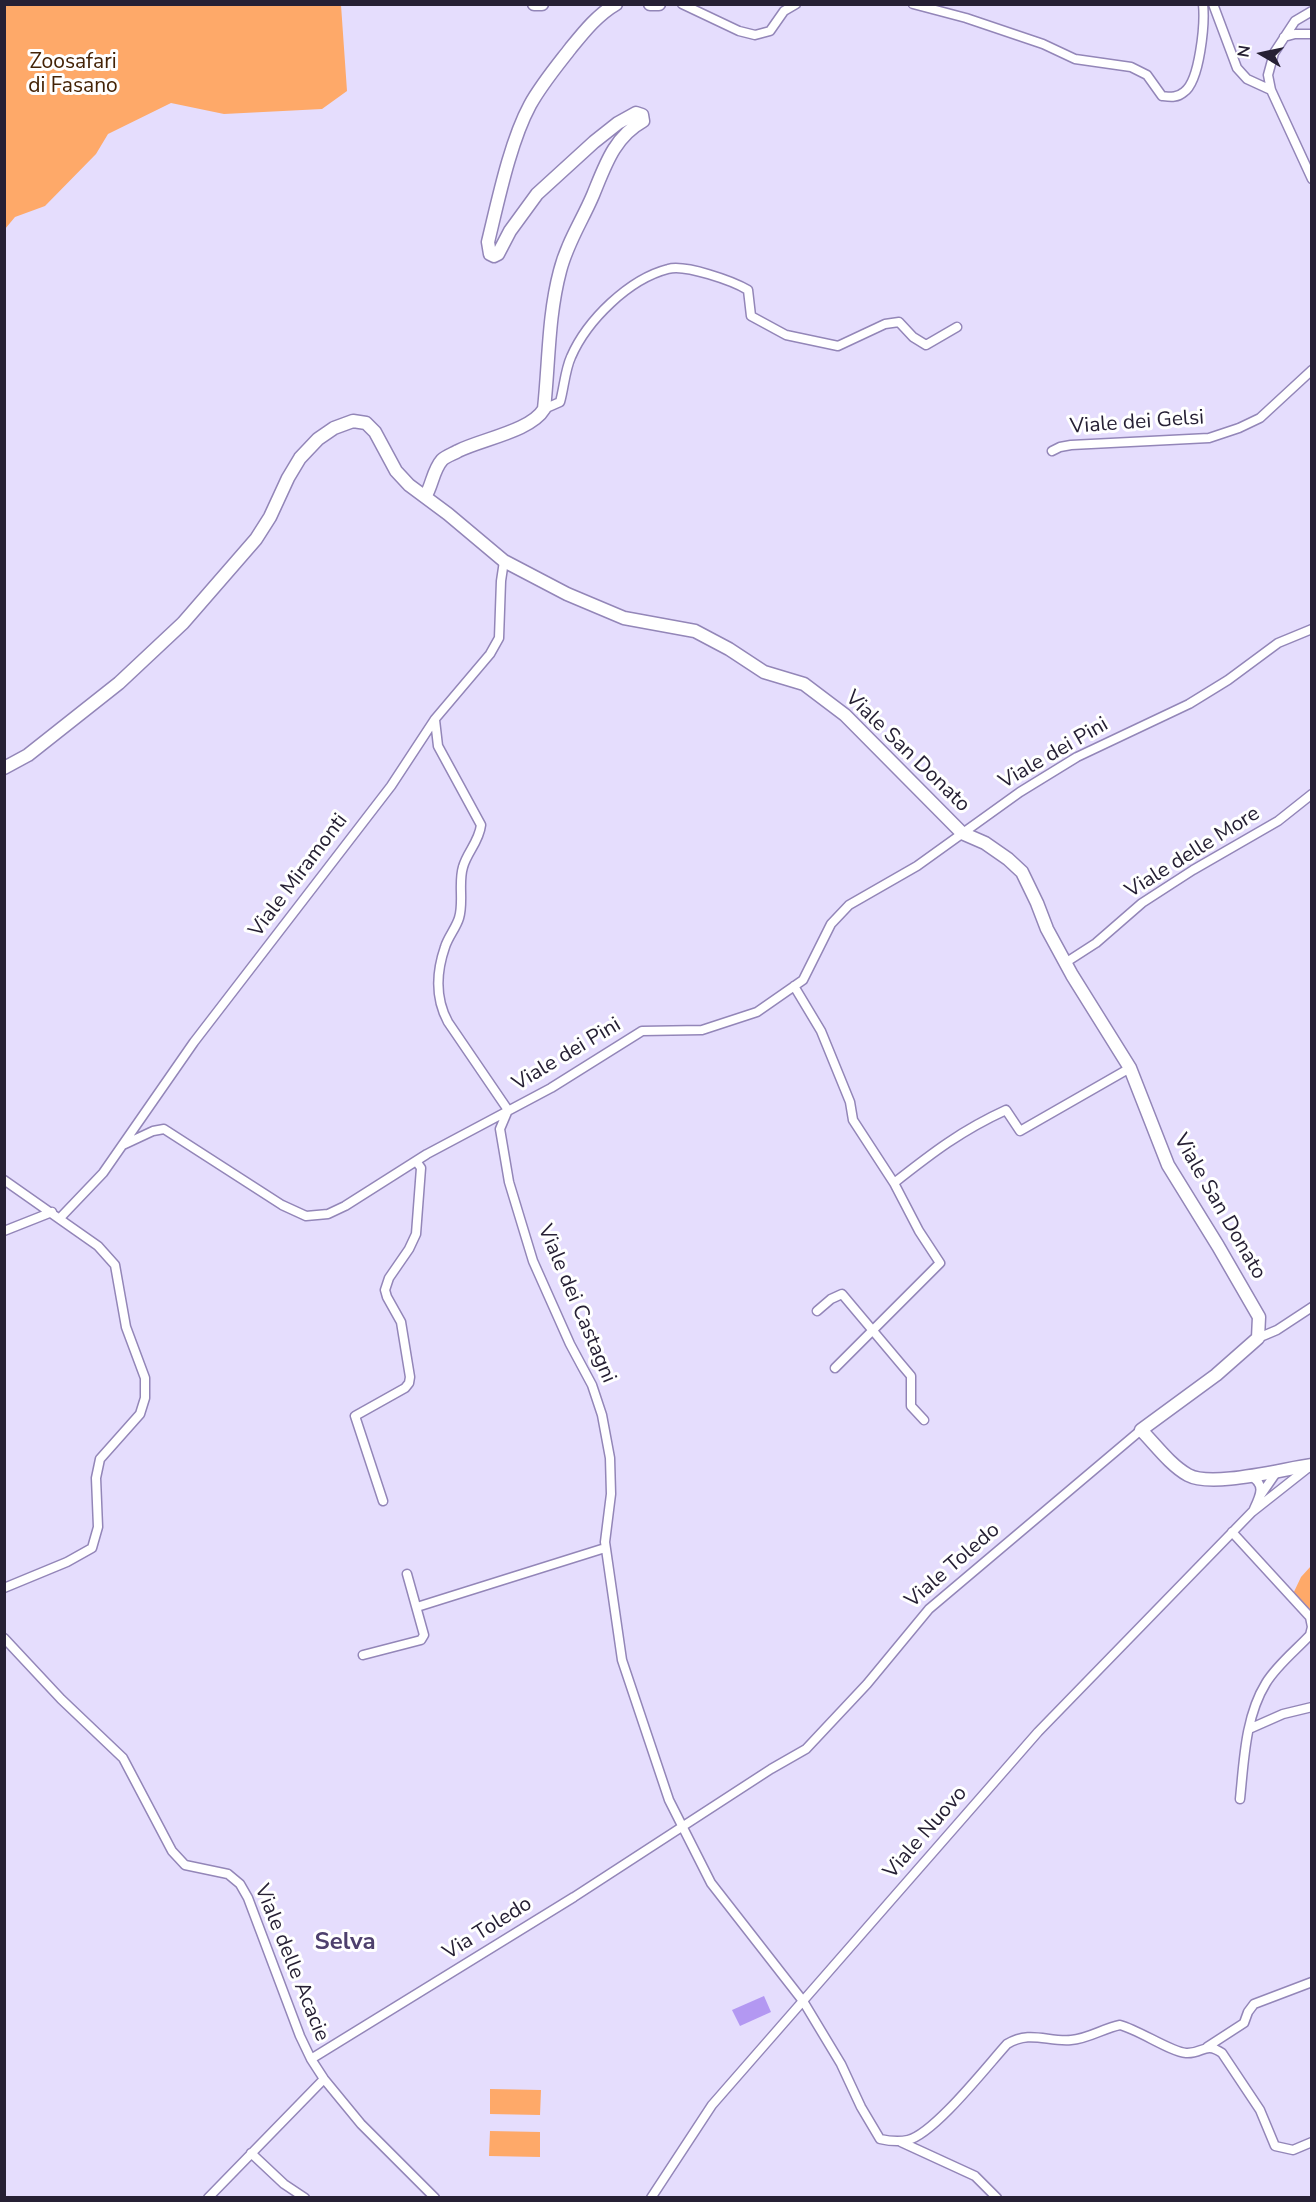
<!DOCTYPE html>
<html>
<head>
<meta charset="utf-8">
<style>
	body { margin:0 }
	#map { position:relative; width:1316px; height:2202px; overflow:hidden; background:#e5ddfd; font-family:"Nunito Sans",sans-serif }
	canvas { display:block }
	.frame { position:absolute; inset:0; border:6px solid #262034; pointer-events:none }
	.north { position:absolute; left:1232px; top:24px; width:60px; height:60px; -webkit-text-stroke:4px #fff; paint-order:stroke; rotate:279deg; font-size:16px; font-weight:700; line-height:24px; text-align:center; color:#262034 }
	.north::after { content:''; display:block; margin:auto; width:21px; height:27px; background:#262034; clip-path:polygon(50% 0,100% 100%,50% 72%,0 100%) }
</style>
</head>
<body>
<div id="map">
<canvas width="1316" height="2202"></canvas>
<div class="frame"></div>
<div class="north">N</div>
</div>
<script>
const ctx = document.querySelector('canvas').getContext('2d');
ctx.lineJoin = 'round';
function fill(path, color) {
  ctx.fillStyle = color;
  ctx.fill(path, 'evenodd');
}
function stroke(path, color, width, dash) {
  ctx.strokeStyle = color;
  ctx.lineWidth = width;
  ctx.lineCap = dash ? 'butt' : 'round';
  ctx.setLineDash(dash || []);
  ctx.stroke(path);
}
function write(font, color, halo, rows, align = 'center') {
  ctx.font = font + ' "Nunito Sans",sans-serif';
  ctx.lineWidth = 6;
  ctx.setLineDash([]);
  ctx.textBaseline = 'middle';
  ctx.strokeStyle = halo;
  ctx.fillStyle = color;
  for (const [text, x, y, turn = 0] of rows) {
    ctx.save();
    ctx.translate(x, y);
    ctx.rotate((+turn || 0) * Math.PI / 180);
    ctx.textAlign = isNaN(turn) ? turn : align;
    if (halo) ctx.strokeText(text, 0, 0);
    ctx.fillText(text, 0, 0);
    ctx.restore();
  }
}
const green = new Path2D(`
	M5,4l336,1 6,86 -25,18 -98,5 -53,-11 -63,31 -12,20 -51,52 -30,11 -10,12z
	M1311,1566v58l-19,-28 9,-19z
	M490,2089l51,1 -1,25 -50,-1z
	M490,2131l50,1v25l-51,-1z`);
const water = new Path2D(`
	M764,1996l7,16 -31,14 -8,-16z`);
const street = new Path2D(`
	M682,4l57,27 16,4 15,-4 14,-20 12,-7
	M913,4l53,14 77,26 32,15 56,8 16,8 15,21c9,1 15,2 22,-4 16,-11 21,-69 19,-88
	M1213,4l24,64 10,11 24,11
	M1312,11l-17,10 -21,32 -6,22 3,15 41,89
	M1284,37l11,-3h17
	M544,409l16,-7c4,-14 5,-32 11,-45 16,-37 58,-78 97,-88 17,-5 65,12 80,21l3,26 35,19 52,11 47,-22 14,-2 14,15 13,8 31,-18
	M1052,451l8,-4 11,-2 138,-7 30,-10 21,-10 52,-48
	M435,720l3,26 43,79c-2,17 -14,27 -18,42 -5,16 1,35 -4,51 -3,10 -11,19 -14,29 -9,26 -10,51 3,75l60,88
	M1065,963l31,-20 46,-40 51,-33 85,-49 34,-27
	M794,986l27,45 29,71 3,18 41,63 25,48 21,32 -105,105
	M508,1110l-8,19 9,53 24,79 37,83 22,41 10,30 8,43 1,36 -6,48 17,118 47,140 42,83 92,118 38,63 20,43 19,32c9,2 19,3 28,1 26,-6 79,-74 99,-96 23,-14 40,-2 64,-4 17,-1 33,-12 49,-15 19,5 51,27 66,28 17,1 19,-12 36,0l38,57 15,36 18,4 19,-8
	M123,1145l30,-14 11,-2 118,76 24,11 22,-2 17,-8 82,-52 124,-66 91,-57 60,-1 55,-18 46,-32 28,-56 18,-19 68,-39 103,-74 57,-35 112,-53 39,-24 50,-37 34,-14
	M4,1180l94,66 17,19 11,62 19,51v20l-5,16 -40,45 -4,19 2,49 -6,21 -25,14 -63,26
	M894,1183c38,-30 68,-53 112,-73l14,21 110,-63
	M60,1218l43,-45 91,-131 197,-256 44,-67 55,-65 9,-16 2,-57 3,-20
	M4,1231l48,-19
	M817,1311l14,-12 11,-5 69,82v30l13,14
	M1258,1338l19,-8 35,-23
	M1249,1475c17,9 12,19 5,34
	M1260,1496l18,-26
	M383,1501l-28,-85 50,-28 4,-5 1,-6 -9,-55 -14,-25 -2,-7 4,-12 20,-29 7,-15 5,-66 -5,-7
	M1232,1532l78,85 2,10
	M417,1607l188,-59
	M4,1638l57,61 62,59 49,93 13,14 43,9 12,10 8,14 52,138 11,23 13,20 37,45 74,74
	M363,1655l58,-15 3,-5 -17,-61
	M1249,1729l34,-15 29,-7
	M1240,1799c4,-38 5,-82 26,-116 11,-18 30,-33 44,-48l2,-8
	M1207,2047l37,-24 4,-11 6,-8 58,-22
	M311,2059l263,-162 197,-128 35,-20 61,-65 62,-75 212,-179
	M901,2142l74,34 22,22
	M251,2153l33,31 21,14
	M208,2198l116,-119
	M651,2198l61,-93 326,-373 214,-220 57,-45`);
const secondary = new Path2D(`
	M534,4h8
	M650,4h9
	M425,497c7,-11 8,-27 17,-37 4,-4 11,-6 16,-9 24,-12 73,-20 86,-42 5,-46 4,-93 16,-138 7,-28 22,-50 33,-76 12,-29 21,-58 50,-74l-1,-6 -6,-2 -18,10 -24,19 -57,52 -27,37 -12,23 -4,2 -4,-2 -2,-12c10,-41 22,-100 42,-137 11,-20 26,-38 40,-56 13,-16 27,-34 46,-45
	M4,768l24,-13 91,-72 64,-60 73,-84 14,-22 18,-39 12,-20 18,-19 16,-11 19,-7 13,2 9,9 21,39 13,14 39,29 56,47 63,33 57,24 71,13 34,18 35,23 40,12 41,31 117,118 23,10 23,16 14,13 15,31 10,26 25,46 58,93 38,97 50,81 41,71 -1,21 -42,37 -75,55c14,14 29,35 47,45 24,13 94,-6 124,-10`);
const parkNames = [
	["Zoosafari",73,63],
	["di Fasano",73,87]
];
const streetNames = [
	["Viale dei Gelsi",1137,423,-4],
	["Viale San Donato",907,752,44],
	["Viale dei Pini",1054,754,-30],
	["Viale delle More",1193,853,-32],
	["Viale Miramonti",299,876,-53],
	["Viale dei Pini",567,1055,-31],
	["Viale San Donato",1219,1207,60],
	["Viale dei Castagni",576,1304,67],
	["Viale Toledo",953,1566,-41],
	["Viale Nuovo",926,1833,-49],
	["Via Toledo",488,1929,-32],
	["Viale delle Acacie",291,1963,68]
];
const quarterNames = [
	["Selva",345,1943]
];
fill(green, '#fea969');
fill(water, '#b398f2');
stroke(street, '#9386b8', 11);
stroke(secondary, '#9386b8', 15);
stroke(street, '#fff', 8);
stroke(secondary, '#fff', 12);
write('21px', '#442306', '#fff', parkNames);
write('21px', '#262034', '#fff', streetNames);
write('bold 24px', '#4e406d', '#fff', quarterNames);
</script>
</body>
</html>
